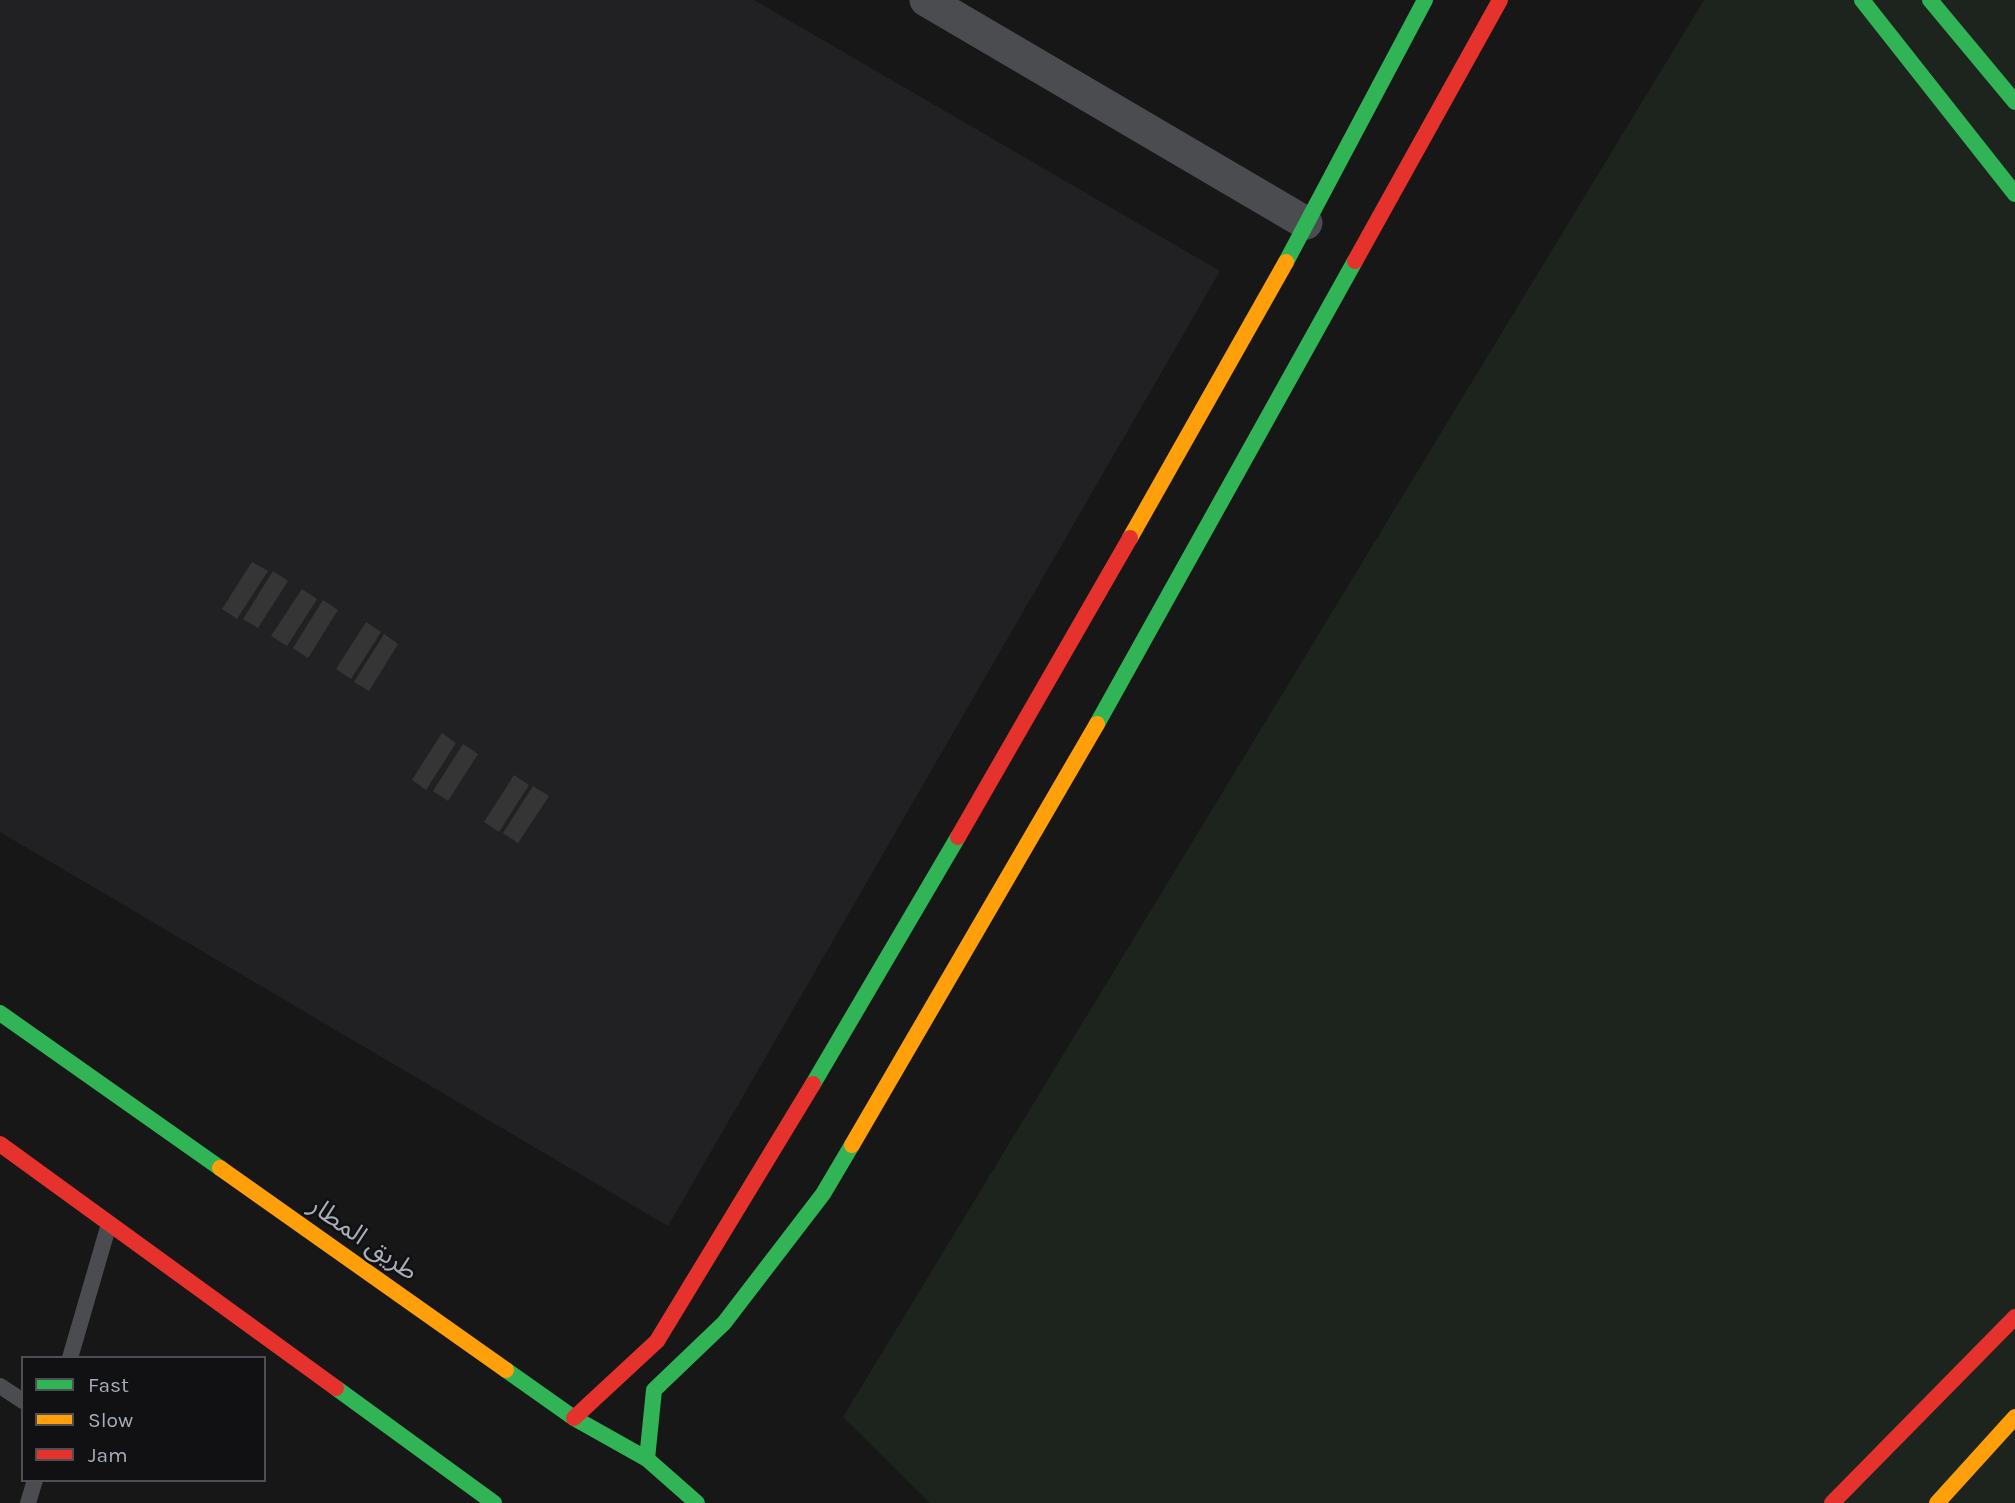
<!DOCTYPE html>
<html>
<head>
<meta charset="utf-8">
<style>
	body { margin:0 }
	#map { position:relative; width:2015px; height:1503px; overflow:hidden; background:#171717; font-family:Karla,sans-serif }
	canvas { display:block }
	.legend { position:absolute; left:21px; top:1356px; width:245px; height:126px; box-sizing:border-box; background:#111113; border:2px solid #4d4f55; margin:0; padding:9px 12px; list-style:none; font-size:21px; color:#a8adb8 }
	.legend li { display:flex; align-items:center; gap:14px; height:35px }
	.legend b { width:35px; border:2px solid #4d4f55 }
</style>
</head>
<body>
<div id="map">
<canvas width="2015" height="1503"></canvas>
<ul class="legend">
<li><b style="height:9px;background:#30b455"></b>Fast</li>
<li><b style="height:9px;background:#ff9f0a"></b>Slow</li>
<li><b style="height:9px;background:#e5322d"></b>Jam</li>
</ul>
</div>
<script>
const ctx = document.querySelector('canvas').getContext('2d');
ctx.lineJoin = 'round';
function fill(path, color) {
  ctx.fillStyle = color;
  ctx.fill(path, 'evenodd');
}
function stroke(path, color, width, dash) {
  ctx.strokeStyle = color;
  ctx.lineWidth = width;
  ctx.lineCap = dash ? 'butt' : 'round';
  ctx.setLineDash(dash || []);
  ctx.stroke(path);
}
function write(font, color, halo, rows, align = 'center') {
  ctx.font = font + ' Karla,"Noto Sans Arabic",sans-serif';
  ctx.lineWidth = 5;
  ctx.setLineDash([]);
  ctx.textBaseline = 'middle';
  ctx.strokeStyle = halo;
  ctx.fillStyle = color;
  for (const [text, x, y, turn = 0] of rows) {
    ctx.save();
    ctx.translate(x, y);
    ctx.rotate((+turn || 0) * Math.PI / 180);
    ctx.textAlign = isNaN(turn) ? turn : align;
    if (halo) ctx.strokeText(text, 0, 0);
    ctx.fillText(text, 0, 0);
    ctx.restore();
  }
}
const built = new Path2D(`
	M0,0h754l466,271 -552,955 -668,-394z`);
const green = new Path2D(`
	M1704,0h311v1503h-1085l-87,-86z`);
const building = new Path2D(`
	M252,562l16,9 -31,48 -15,-10z
	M273,571l15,10 -30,47 -15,-9z
	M302,589l15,10 -30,47 -16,-10z
	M323,600l15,10 -30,48 -15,-10z
	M366,622l15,10 -30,47 -15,-10z
	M384,634l14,10 -29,47 -15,-9z
	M442,733l14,10 -30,47 -14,-10z
	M463,744l15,10 -30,47 -15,-10z
	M514,775l15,10 -30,47 -15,-10z
	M533,786l16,10 -31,47 -15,-10z`);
const lane = new Path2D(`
	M70,1358l39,-134
	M0,1386l23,15
	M28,1503l7,-23`);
const street = new Path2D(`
	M926,0l380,223`);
const fast = new Path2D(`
	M1862,0l153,194
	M1930,0l85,102
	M1286,262l139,-262
	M1097,724l258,-463
	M0,1013l220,155
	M813,1084l145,-247
	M506,1370l68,48 73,41 50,44
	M336,1388l158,115
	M647,1459l7,-69 70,-67 99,-129 29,-49`);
const slow = new Path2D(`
	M1130,538l156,-276
	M852,1145l245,-421
	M220,1168l286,202
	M1937,1503l78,-86`);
const jam = new Path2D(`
	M1355,261l145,-261
	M958,837l172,-299
	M0,1144l336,244
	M574,1418l83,-77 156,-257
	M1832,1503l183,-186`);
const streetNames = [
	["طريق المطار",363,1239,35]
];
fill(built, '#212123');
fill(green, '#1d241e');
fill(building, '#353536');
stroke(lane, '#4b4c50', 16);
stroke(street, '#4b4c50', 33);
stroke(fast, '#30b455', 16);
stroke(slow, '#ff9f0a', 16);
stroke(jam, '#e5322d', 16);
write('26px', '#a8adb8', '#111113', streetNames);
</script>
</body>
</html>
